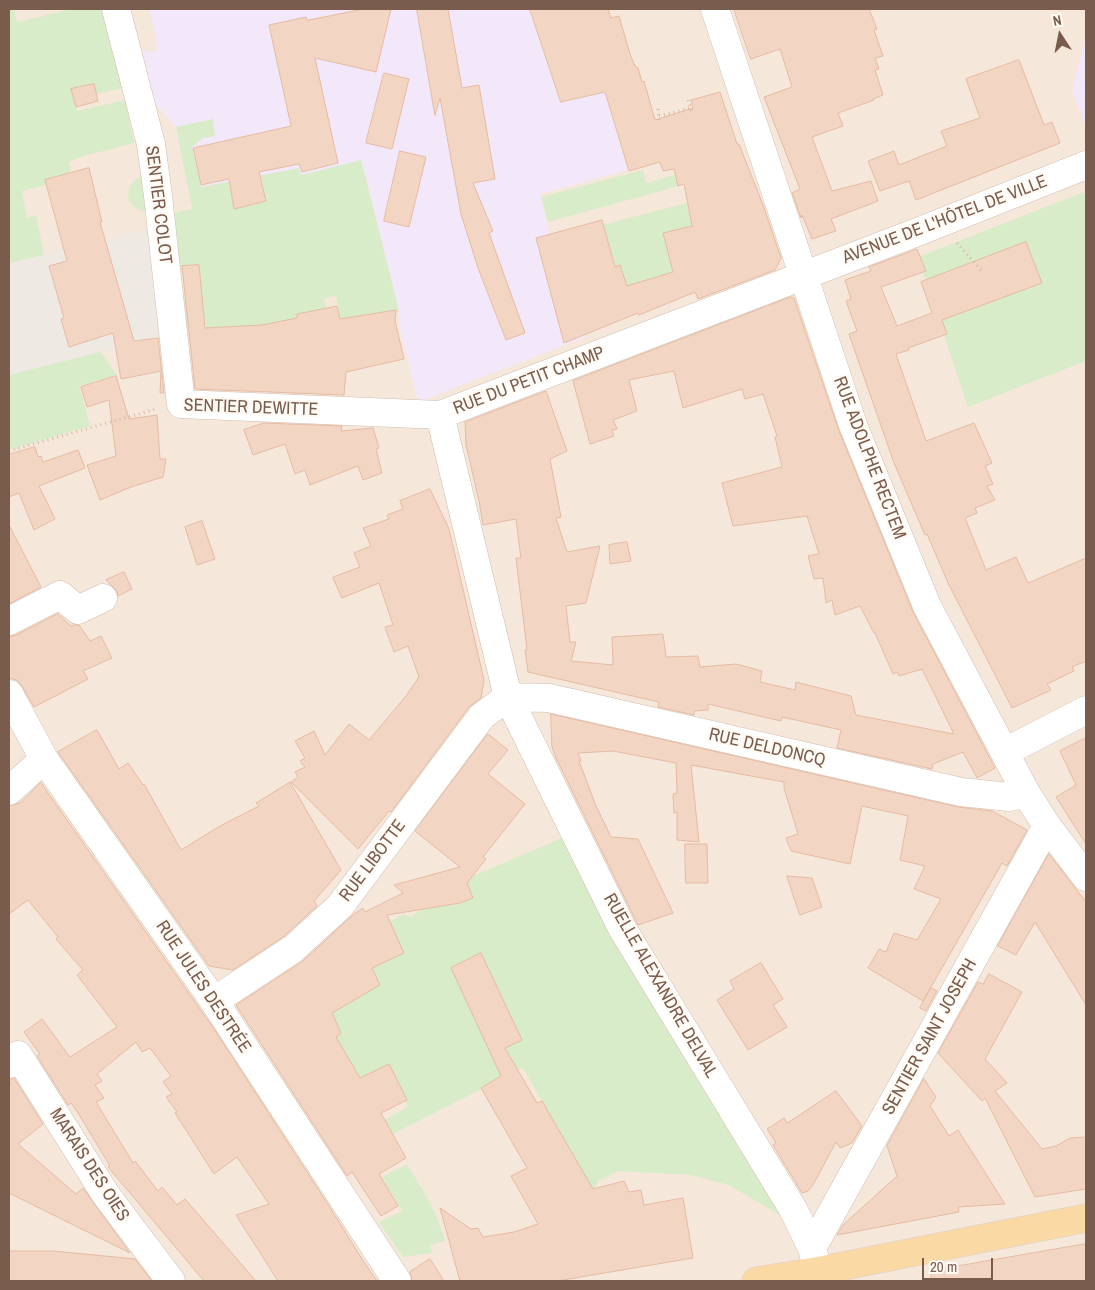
<!DOCTYPE html>
<html>
<head>
<meta charset="utf-8">
<style>
	body { margin:0 }
	#map { position:relative; width:1095px; height:1290px; overflow:hidden; background:#fdf6ec; font-family:"Archivo Narrow",sans-serif }
	canvas { display:block }
	.frame { position:absolute; inset:0; border:10px solid #7a5c4d; pointer-events:none }
	.north { position:absolute; left:1035px; top:10px; width:50px; height:50px; -webkit-text-stroke:4px #fffaf3; paint-order:stroke; rotate:349deg; font-size:14px; font-weight:700; line-height:20px; text-align:center; color:#7a5c4d }
	.north::after { content:''; display:block; margin:auto; width:18px; height:22px; background:#7a5c4d; clip-path:polygon(50% 0,100% 100%,50% 72%,0 100%) }
	.scale { position:absolute; left:922px; top:1258px; width:71px; height:22px; box-sizing:border-box; border:2px solid #7a5c4d; border-top:0; padding-left:6px; font-size:15px; line-height:18px; white-space:nowrap; color:#7a5c4d; -webkit-text-stroke:4px #fffaf3; paint-order:stroke }
</style>
</head>
<body>
<div id="map">
<canvas width="1095" height="1290"></canvas>
<div class="frame"></div>
<div class="north">N</div>
<div class="scale">20 m</div>
</div>
<script>
const ctx = document.querySelector('canvas').getContext('2d');
ctx.lineJoin = 'round';
function fill(path, color) {
  ctx.fillStyle = color;
  ctx.fill(path, 'evenodd');
}
function stroke(path, color, width, dash) {
  ctx.strokeStyle = color;
  ctx.lineWidth = width;
  ctx.lineCap = dash ? 'butt' : 'round';
  ctx.setLineDash(dash || []);
  ctx.stroke(path);
}
function write(font, color, halo, rows, align = 'center') {
  ctx.font = font + ' "Archivo Narrow",sans-serif';
  ctx.lineWidth = 4.5;
  ctx.setLineDash([]);
  ctx.textBaseline = 'middle';
  ctx.strokeStyle = halo;
  ctx.fillStyle = color;
  for (const [text, x, y, turn = 0] of rows) {
    ctx.save();
    ctx.translate(x, y);
    ctx.rotate((+turn || 0) * Math.PI / 180);
    ctx.textAlign = isNaN(turn) ? turn : align;
    if (halo) ctx.strokeText(text, 0, 0);
    ctx.fillText(text, 0, 0);
    ctx.restore();
  }
}
const residential = new Path2D(`
	M9,9h1077v1272h-1077z`);
const industrial = new Path2D(`
	M154,228l14,107 -159,40v-112z`);
const education = new Path2D(`
	M148,9h382l31,93 44,-10 23,78 -88,24 16,65 30,78 -168,65 -18,-73 -1,-18 -35,-142 -172,40 -16,-82 -25,-28 -9,-47 16,-1 -4,-23z
	M1086,34v93l-14,-36z`);
const green = new Path2D(`
	M9,9h5l3,13 55,-13h31l20,79 -28,6 -10,-4 -1,-4 -12,3 5,22 48,-11 9,43 -57,15 -8,4 3,16 -50,13 5,27 9,-3 8,40 -35,8z
	M213,119l2,17 -12,2 -11,9 9,40 98,-19 2,7 60,-15 38,151 -48,11 -9,8 -6,-34 -12,2 3,15 -30,11 -90,8 -3,-17 -9,12 -11,1 -5,-29 23,-4 -5,-25 -22,4 -2,-61 19,-4 -16,-82z
	M643,170l3,13 29,-8 4,11 -131,36 -7,-25z
	M143,175l6,37c-25,-2 -28,-26 -6,-37z
	M1084,192l2,5v164l-118,46 -50,-150z
	M686,203l5,19 39,-11 4,11 -70,17 5,20 29,-8 6,18 -75,25 -76,-56z
	M101,352l15,23 -37,11 11,40 -81,24v-75z
	M569,835l219,385 -59,-35 -39,-10 -72,-4 -20,10 -5,11 -70,-124 -146,74 -8,-14 39,-21 -5,-13 -41,-10 -59,-85 71,-69 30,-16 7,3 9,-7 -12,-14 72,-23z
	M407,1164c16,26 30,48 38,77l-15,4 2,8 -29,4 -24,-35 23,-11 -20,-34z`);
const building = new Path2D(`
	M364,9h27l-15,63 -61,-14 23,105 -36,9 -3,-8 -40,8 7,29 -32,8 -5,-30 -28,6 -8,-37 98,-22 -22,-101 37,-8 1,3z
	M417,9h31l14,79 17,-3 16,94 -22,4 20,48 -4,2 36,100 -19,7 -28,-72 -17,-54 -21,-116 -5,17z
	M530,9h78l3,9 8,-2 11,38 5,12 3,2 4,14 2,-1 11,39 38,-12 -2,-8 29,-8 17,52h2l24,61 18,53 -6,12 -77,29 -3,-7 -56,23 -1,-2 -74,30 -28,-105 66,-18 13,47 5,-2 7,21 46,-14 -10,-39 29,-7 -8,-42 -6,2 -4,-17 -11,2 -3,-9 -31,9 -24,-79 -44,10z
	M734,9h135l8,20 -3,1 9,26 -8,2 4,11 -4,1 8,25 -10,4 1,1 -36,13 5,13 -31,11 20,54 39,-10 7,20 -47,18 5,12 -24,8 -10,-24 -1,3 -9,-25 8,-4 -36,-92 28,-10 -12,-38 -29,10z
	M1019,60l25,65 8,-3 8,21 -144,57 -7,-19 -29,10 -12,-30 26,-10 5,14 48,-19 -6,-15 39,-13 -14,-39z
	M384,73l25,6 -17,70 -26,-6z
	M94,84l4,17 -22,6 -5,-18z
	M400,151l26,6 -17,70 -25,-6z
	M89,168l13,54h-2l34,119 24,-3 6,55h-4l1,-22 -40,8 -8,-46 -44,14 -8,-28 3,-1 -15,-52 18,-5 -22,-81z
	M1026,242l16,41 -100,37 5,14 -39,14 1,2 -13,4 30,87 48,-18 18,40 -7,3 8,18 -6,2 8,14 -20,8 2,5 -12,5 21,52 30,-13 12,26 58,-25v103l-14,6 2,4 -27,13 4,6 -39,18 -63,-123 -22,-51 -2,1 -31,-72 -45,-129 8,-3 -11,-30 5,-2 -6,-19 26,-9 -2,-4 48,-18 9,22 -45,16 16,39 35,-13 -11,-31z
	M199,265l6,63 57,-3 35,-7v-4l40,-8 3,13 56,-9 -1,11 9,38 -58,13 -2,23 -149,-6 -13,-123z
	M791,297l3,1 45,133 74,181 82,156 -18,10 -14,-26 -30,12 -1,5 -95,-21 4,-18 -59,-13 -1,4 -73,-17v6l-14,1v4l-36,-8 1,-5 -131,-30 -3,-22h2l-11,-92h5l-5,-39 -33,6 -4,-24 -13,-56 -1,-23 81,-31 21,60 -17,8 11,58 -5,1 11,34 33,-6 -14,57 -20,3 4,36h6l-5,19 42,4 -1,-28 51,-3 3,23 32,-1 2,11 36,-3 26,7 -2,11 35,8 1,-8 55,14 5,19 98,19 -32,-65 -23,7 -2,-4 -4,2 -18,-41h-1l-14,-27 -25,9 -3,-15 -6,3 -3,-25 -9,1 -6,-23 11,-2 -12,-38 -74,10 -11,-43 60,-16 -7,-30 2,-1 -14,-42 -18,5 -3,-10 -59,19 -9,-37 -45,9 8,31 -24,9 4,9 -5,1 2,6 -24,8 -17,-63z
	M116,376l13,43 28,-4 3,44h6l-3,18 -32,10 -31,13 -13,-35 29,-9 -7,-56 -22,7 -6,-20z
	M264,423l78,3 -1,5 32,-3 6,20 -3,1 6,24 -19,7 -5,-14 -48,19 -5,-15 -10,4 -10,-30 -32,11 -9,-25z
	M35,447l3,10 3,-1 2,6 35,-12 7,18 -46,18 16,33 -21,11 -15,-37 -10,4v-42z
	M430,489l19,40 35,151 -3,18 -12,9 -78,105 -2,-1 -31,38 -67,-67 7,-5 -3,-5 10,-5 -5,-6 5,-3 -10,-17 19,-10 11,24 24,-31 20,16 37,-44 13,-19 -11,-31 -14,6 -9,-25 8,-2 -14,-42 -37,15 -9,-20v-1l27,-10 -6,-14 17,-7 -8,-18 26,-9 -2,-4 16,-6 -3,-8z
	M202,521l13,38 -18,6 -12,-38z
	M9,525l32,62 -32,17z
	M627,542l4,19 -21,3 -1,-19z
	M124,572l8,17 -14,7 -1,-5 -11,-11z
	M58,614l13,12 3,-1h5l11,16 11,-5 11,22 -29,13 5,8 -54,28 -12,-21 -5,-6 -8,-2v-41l7,-2z
	M551,714l407,93 34,4 35,19 -20,36 -5,-3 -79,138 -55,-33 11,-19 7,3 8,-19 23,7 24,-41 -27,-10 11,-23 -25,-6 8,-44 -46,-10 -12,58 -59,-13 -5,-13 12,-4 -14,-46v-6l-93,-17 8,77 -22,-2v-28l-3,1 -1,-19 4,-1 -1,-30 -63,-12 -35,2 3,8h-2l17,45 15,31 27,2 35,74 -35,12 -82,-167 -4,-11z
	M97,730l22,39 9,-6 15,22 1,-1 37,66 39,-24 39,-20 -3,-3 34,-21 51,88 -27,31 3,5 -34,31 -50,33 -24,-4 -151,-214z
	M488,734l20,16 -20,24 37,30 -42,53 3,2 -19,24 6,15 -13,5 -73,12 17,38 -32,15 8,17 -48,28 9,20 -5,4 24,41 29,-14 18,36 -26,13 25,45 -27,16 19,32 -17,10 -29,-44 -5,4 -111,-171 67,-44 51,-47 9,-6 2,4 38,-19 -9,-8 66,-18 -45,-36z
	M1086,738v106l-30,-47 20,-12 -16,-34z
	M41,783l173,246 115,177 33,53 15,22h-99l-42,-66 33,-11 -32,-47 -23,17 -39,-61 2,-1 -11,-15 6,-3 -9,-12 8,-6 -21,-28 -8,4 -6,-10 -39,32 5,7 -7,4 9,13 -8,4 37,61 2,-2 23,30 4,-4 15,18 8,-6 71,82h-52l-96,-114 2,-1 -32,-53 -7,-10 -3,2 -31,-49 3,-2 -16,-22 18,-13 28,38 47,-30 -40,-52 6,-5 -27,-31 2,-2 -30,-37 -19,14v-108l11,-3z
	M685,844h22l1,39h-22z
	M1049,854l37,48v103l-51,-83 -19,33 -18,-9z
	M787,876l25,2 10,29 -22,8z
	M481,953l41,87 -17,8 32,55 5,-2 51,88 31,-8 5,11 12,-2 3,15 39,-7 10,60 -136,23h-97l-20,-73 31,21 7,-1 5,9 31,-5 24,-8 -27,-48 16,-8 -46,-80 20,-12 -50,-108z
	M761,963l22,36 -10,6 14,22 -39,23 -31,-50 17,-11 -4,-8z
	M989,974l33,18 -37,67 22,24 -12,8 47,58 14,-3 14,-8 16,-1v52l-51,8 -50,-99 -3,3 -44,-48 40,-71 5,2z
	M931,988l6,3 -11,20 -6,-3z
	M14,1078l29,46 -25,20 58,50 7,-6 47,65 -121,-60v-113z
	M924,1079l12,18 -6,9 19,30 9,-6 47,74 -47,3 1,5 -122,23 6,-10 54,-49 -10,-30z
	M836,1091l26,35 -10,17 -12,5 -4,-6 -23,43 -5,6 -6,2 -29,-48 3,-2 -9,-14 17,-11 3,5z
	M1086,1244v37h-155v-10z
	M9,1251h45l81,8 17,22h-143z
	M430,1259l14,22h-32l-2,-9z`);
const path = new Path2D(`
	M688,100l4,13
	M658,109l1,11
	M659,116l31,-8
	M957,243l24,27
	M9,451l147,-42`);
const minor = new Path2D(`
	M116,9l35,135 7,52 23,208 259,11
	M715,9l138,416 74,181 99,187 21,33 39,51
	M9,621l51,-26 18,15 25,-12
	M9,694l35,65 170,242 183,280
	M508,697l41,1 412,94 48,5 17,-4
	M1005,752l81,-42
	M9,791l35,-32
	M214,1001l79,-52 47,-43 142,-190 26,-19
	M9,1064l9,-9 88,140 65,86
	M812,1248l235,-422
	M818,1271l-6,-23 -19,-39 -171,-281 -114,-231 -68,-282 480,-184 166,-66`);
const major = new Path2D(`
	M756,1281l62,-10 268,-53`);
const streetNames = [
	["SENTIER COLOT",158,205,83],
	["AVENUE DE L'HÔTEL DE VILLE",945,220,-21],
	["RUE DU PETIT CHAMP",529,381,-21],
	["SENTIER DEWITTE",251,408,2],
	["RUE ADOLPHE RECTEM",869,458,69],
	["RUE DELDONCQ",767,748,13],
	["RUE LIBOTTE",373,861,-53],
	["RUELLE ALEXANDRE DELVAL",660,986,60],
	["RUE JULES DESTRÉE",203,987,56],
	["SENTIER SAINT JOSEPH",930,1037,-61],
	["MARAIS DES OIES",89,1165,57]
];
fill(residential, '#f5e8da');
fill(industrial, '#efe9e4');
fill(education, '#f3e8fa');
fill(green, '#d8ecc9');
fill(building, '#f3d5c3');
stroke(building, '#e6bba3', 1);
stroke(minor, '#d1beb0', 29);
stroke(major, '#dad1cd', 29);
stroke(path, '#d9b8a5', 3, [1, 4]);
stroke(minor, '#fff', 28);
stroke(major, '#fbd9a5', 28);
write('18px', '#7a5c4d', '#fffaf3', streetNames);
</script>
</body>
</html>
